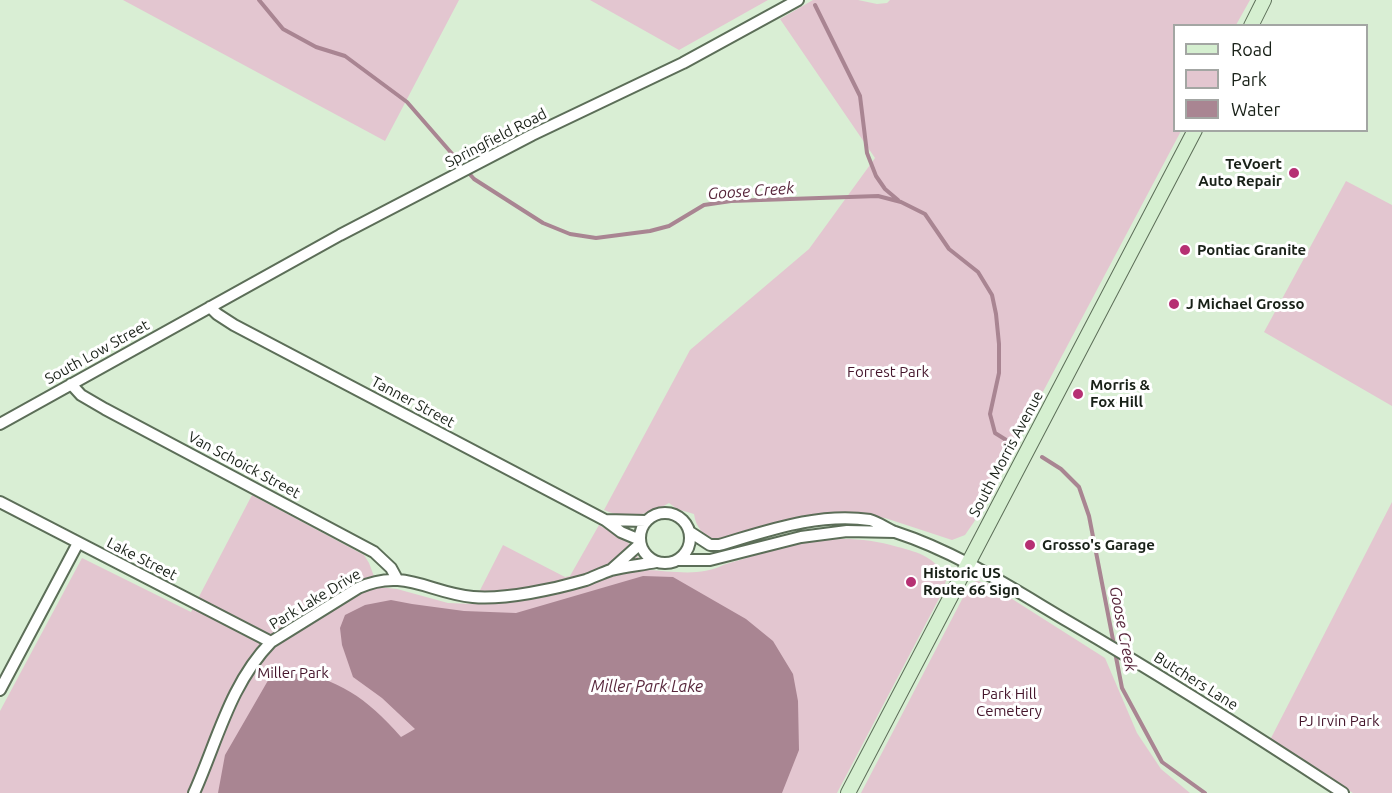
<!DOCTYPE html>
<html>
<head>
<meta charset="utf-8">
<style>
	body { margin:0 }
	#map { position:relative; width:1392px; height:793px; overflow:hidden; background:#d9eed4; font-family:Ubuntu,sans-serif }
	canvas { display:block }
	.legend { position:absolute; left:1173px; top:24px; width:195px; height:108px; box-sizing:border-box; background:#fff; border:2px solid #a3a6a3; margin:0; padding:8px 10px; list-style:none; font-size:18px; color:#192118 }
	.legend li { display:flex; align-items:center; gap:12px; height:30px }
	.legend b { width:30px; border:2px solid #a3a6a3 }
</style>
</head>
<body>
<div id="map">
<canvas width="1392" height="793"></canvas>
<ul class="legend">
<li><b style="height:8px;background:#d5efd0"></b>Road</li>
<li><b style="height:16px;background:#e3c6d0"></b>Park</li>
<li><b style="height:16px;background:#a98592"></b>Water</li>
</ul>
</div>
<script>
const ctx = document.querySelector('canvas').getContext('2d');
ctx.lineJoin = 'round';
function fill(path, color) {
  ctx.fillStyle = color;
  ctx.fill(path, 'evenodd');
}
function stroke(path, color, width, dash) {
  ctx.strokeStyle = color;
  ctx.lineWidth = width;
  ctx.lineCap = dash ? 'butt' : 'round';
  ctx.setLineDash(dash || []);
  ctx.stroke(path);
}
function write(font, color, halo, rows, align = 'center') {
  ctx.font = font + ' Ubuntu,sans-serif';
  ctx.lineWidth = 6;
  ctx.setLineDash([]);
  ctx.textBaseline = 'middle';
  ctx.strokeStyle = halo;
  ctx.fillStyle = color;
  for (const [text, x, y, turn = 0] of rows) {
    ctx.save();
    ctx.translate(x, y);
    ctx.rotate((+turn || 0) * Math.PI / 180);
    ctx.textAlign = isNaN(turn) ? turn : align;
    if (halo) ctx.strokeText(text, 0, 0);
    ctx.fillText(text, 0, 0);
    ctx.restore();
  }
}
const green = new Path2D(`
	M123,0h336l-74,141z
	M590,0h178l-89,50z
	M813,0h45l19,4 10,-1 3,-3h360l-14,25 -62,1v104l7,1 -207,391 -9,13 -13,5 -67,-22 -40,-4 -39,2 -90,24c-13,-5 -20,-12 -22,-26l-17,-5 -8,-6c-21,12 -42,17 -65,7l86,-160 119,-101 66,-91 -95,-139z
	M1346,181l46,24v201l-128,-74z
	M252,495l112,60 5,8 9,24 19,2 51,14 25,1 30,-59 62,32 5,-1 29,-51 28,16 20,29c24,1 54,7 76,-5 62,-18 109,-37 175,-18 23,6 35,10 49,30l-4,14 -106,202h-837v-82l82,-153 109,54z
	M1392,502v291h-39l-83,-53z
	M977,581l10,2 118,75 32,75 24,36 29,24h-329l109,-209z`);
const water = new Path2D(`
	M643,576l30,1 73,42 27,22 20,33 5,27 1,49 -17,43h-564l7,-38 45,-78 17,-9c53,13 78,28 114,69l14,-8 -33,-31 -29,-21 -11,-32 -2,-17 5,-13 20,-10 26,-5 21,4 52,7 52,2z`);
const stream = new Path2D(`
	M259,0l24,29 33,18 29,9 62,46 67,77 69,44 27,11 26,4 54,-7 19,-5 35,-21 27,-4 147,-5 23,6 24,12 24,35 29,23 14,23 4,19 3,30v29l-9,41 5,19 16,10
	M815,5l45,91 7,57 9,23 9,13 13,11
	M1042,457l19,12 18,18 10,29 25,129
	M1115,652l7,36 40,74 43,31`);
const street = new Path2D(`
	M210,307l7,7 17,11 371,195 16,12 19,8
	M71,384l10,11 24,14 269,143 17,16 6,11
	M0,424l340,-189 192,-100 151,-72 115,-63
	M0,502l271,140
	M640 538a25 25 0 1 1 50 0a25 25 0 1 1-50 0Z
	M606,520l40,1
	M895,532c62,20 118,57 174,90 93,54 184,112 274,171
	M678,560h32l91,-23 46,-6 48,1c-8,-3 -17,-10 -25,-12 -51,-8 -103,11 -151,25h-9l-20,-13
	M611,570l29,-26
	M0,690l78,-147
	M194,793c23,-51 36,-109 77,-151l87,-54c46,-21 71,5 115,9 32,3 82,-8 113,-17 8,-3 16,-7 25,-10 15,-4 30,-5 45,-8`);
const secondary = new Path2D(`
	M1251,26l13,-26
	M848,793l347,-663`);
const markers = [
	[1294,173,6,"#b63073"],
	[1185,250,6,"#b63073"],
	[1174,304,6,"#b63073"],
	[1078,394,6,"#b63073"],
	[1030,545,6,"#b63073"],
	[911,582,6,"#b63073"]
];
const streetNames = [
	["Springfield Road",496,138,-27],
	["South Low Street",97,352,-29],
	["Tanner Street",413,402,28],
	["South Morris Avenue",1006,454,-62],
	["Van Schoick Street",244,465,28],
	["Lake Street",142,559,27],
	["Park Lake Drive",315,599,-31],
	["Butchers Lane",1196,681,32]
];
const poiNames = [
	["TeVoert",1282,164,"right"],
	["Auto Repair",1282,181,"right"],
	["Pontiac Granite",1197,250],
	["J Michael Grosso",1186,304],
	["Morris &",1090,385],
	["Fox Hill",1090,402],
	["Grosso's Garage",1042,545],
	["Historic US",923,573],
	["Route 66 Sign",923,590]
];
const parkNames = [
	["Forrest Park",888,372],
	["Miller Park",293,673],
	["Park Hill",1009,694],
	["Cemetery",1009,711],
	["PJ Irvin Park",1339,721]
];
const waterNames = [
	["Goose Creek",751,191,-4],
	["Goose Creek",1123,629,79],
	["Miller Park Lake",647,687]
];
fill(green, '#e3c6d0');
fill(water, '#a98592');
stroke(stream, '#a98592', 4);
stroke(street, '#5c6e58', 14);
stroke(secondary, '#5c6e58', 16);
stroke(street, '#fff', 10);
stroke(secondary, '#d5efd0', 14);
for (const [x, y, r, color] of markers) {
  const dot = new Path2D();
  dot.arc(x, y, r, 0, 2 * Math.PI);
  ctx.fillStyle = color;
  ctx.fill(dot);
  stroke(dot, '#fff', 2);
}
write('15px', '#192118', '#fff', streetNames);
write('bold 15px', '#192118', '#fff', poiNames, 'left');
write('15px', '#45162c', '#fff', parkNames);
write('italic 16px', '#57263b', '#fff', waterNames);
</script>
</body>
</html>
